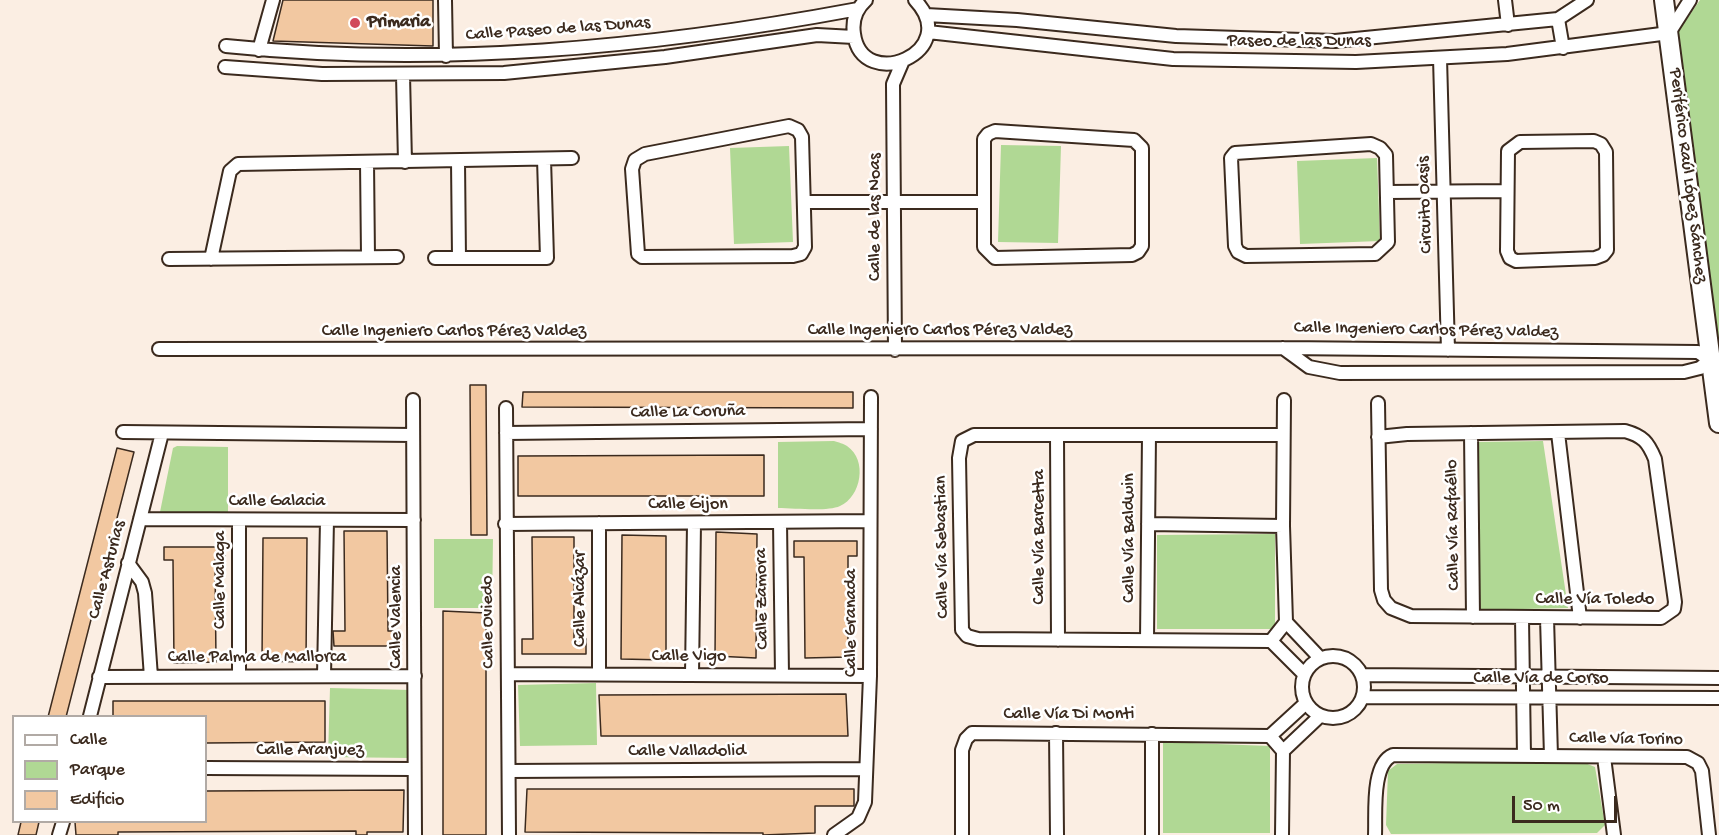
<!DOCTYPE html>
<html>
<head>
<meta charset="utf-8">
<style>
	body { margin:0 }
	#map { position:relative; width:1719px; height:835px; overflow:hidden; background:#fbeee3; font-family:"Gochi Hand",sans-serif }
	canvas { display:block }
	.legend { position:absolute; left:12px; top:715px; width:195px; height:108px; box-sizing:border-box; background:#fff; border:2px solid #b1aaa5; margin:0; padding:8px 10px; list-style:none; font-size:18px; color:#3b2a1e }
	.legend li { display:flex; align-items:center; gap:12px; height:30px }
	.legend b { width:30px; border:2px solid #b1aaa5 }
	.scale { position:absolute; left:1512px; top:796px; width:105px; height:27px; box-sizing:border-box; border:3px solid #3b2a1e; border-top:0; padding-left:8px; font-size:18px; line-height:21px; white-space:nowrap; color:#3b2a1e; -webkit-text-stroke:4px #fff; paint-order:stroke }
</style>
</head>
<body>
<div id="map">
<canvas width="1719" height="835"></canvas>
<ul class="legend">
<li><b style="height:8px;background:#fff"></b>Calle</li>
<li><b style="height:16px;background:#b0d894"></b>Parque</li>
<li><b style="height:16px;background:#f2c8a1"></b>Edificio</li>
</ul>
<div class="scale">50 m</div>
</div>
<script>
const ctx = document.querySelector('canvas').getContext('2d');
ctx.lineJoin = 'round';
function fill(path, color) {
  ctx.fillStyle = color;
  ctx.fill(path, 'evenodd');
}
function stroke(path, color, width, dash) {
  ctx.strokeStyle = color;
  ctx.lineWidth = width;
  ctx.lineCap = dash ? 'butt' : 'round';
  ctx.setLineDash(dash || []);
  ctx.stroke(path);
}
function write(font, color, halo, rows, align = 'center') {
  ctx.font = font + ' "Gochi Hand",sans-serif';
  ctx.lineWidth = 5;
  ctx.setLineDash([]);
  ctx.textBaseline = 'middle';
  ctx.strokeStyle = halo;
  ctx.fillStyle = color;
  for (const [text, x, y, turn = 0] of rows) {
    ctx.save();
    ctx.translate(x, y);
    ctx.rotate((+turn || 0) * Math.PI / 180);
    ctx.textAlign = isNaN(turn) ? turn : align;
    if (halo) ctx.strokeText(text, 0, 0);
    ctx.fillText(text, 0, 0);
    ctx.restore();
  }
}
const green = new Path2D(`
	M1700,0h19v339h-4l-40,-303z
	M1001,145l60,1 -3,97 -60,-1z
	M789,146l4,96 -59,2 -4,-96z
	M1377,158l3,83 -80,3 -3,-83z
	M834,441c4,1 10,3 13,5 21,14 14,51 -7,60 -13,6 -46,2 -62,2v-66z
	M1543,441l25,167 -90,2 -2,-168z
	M177,446l51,1v65h-68l13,-64z
	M1275,534v95h-118v-94z
	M434,539h59l-1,69h-58z
	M596,683l1,62 -77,1 -2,-61z
	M330,688l81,2 -2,68 -81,-1z
	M1163,742l107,4v87h-107z
	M1580,761l15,6 10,58 -8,8 -206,1 -5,-9 2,-54 9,-7z`);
const building = new Path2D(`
	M283,0h150v46l-160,-5z
	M470,385h16l1,150h-16z
	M523,392h330v16l-331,-1z
	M117,448l17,4 -68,265h-18z
	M764,455v41h-246v-40z
	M344,531h43l1,100h9v15h-63l-1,-15h12z
	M716,532l41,2 -1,124 -41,-2z
	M622,535l44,1v124l-45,-1z
	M532,537h42v102h12v15h-64v-15h11z
	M263,538h44l-1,124 -44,-1z
	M794,541h63v15h-9v101l-43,1 -1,-101h-10z
	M164,547h61v13h-10l1,102 -42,1 -1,-103h-9z
	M443,611l43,2v222h-43z
	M846,694l2,42h-247l-2,-41z
	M113,701h212v41l-119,1v-26h-93z
	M527,789h327v17h-39v27l-52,2v-2l-238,-1z
	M404,790l-1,42h-36v3h-11v-4l-238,1v3h-42l-1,-13h131v-31z
	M21,822h18l-3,13h-18z`);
const street = new Path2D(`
	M445,0l1,56
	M866,0c-10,9 -14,21 -12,34 8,60 110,18 61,-34
	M1505,0l3,25
	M926,15l91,5 159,16 159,5 223,-22 29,-19
	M1558,19l5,29
	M928,32l245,27 183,3 151,-8 162,-21 21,-33
	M226,46c212,22 423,2 632,-37
	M259,50l14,-50
	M1440,58l8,292
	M225,67l97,7 182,-1 161,-16 152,-22 37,2
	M403,75l2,87
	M789,126l9,4 4,7 3,110 -4,7 -8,2 -151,1 -4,-3 -6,-85 3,-9 10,-6z
	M995,131l139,9 8,8v98l-4,6 -6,3 -137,3 -11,-11v-108l4,-5z
	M1594,141l7,3 5,8 1,98 -4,5 -8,3 -79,3 -6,-3 -3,-7 1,-100 12,-9z
	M1371,144l9,4 6,7 2,87 -13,12 -129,2 -8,-4 -3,-6 -4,-88 4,-5z
	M458,161l1,97
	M367,162l1,95
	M1387,192l120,-1
	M805,202h179
	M435,258h112l-3,-99
	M169,259l228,-2
	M211,259l19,-88 8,-7 334,-6
	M1283,348l26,19 31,6 344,-1 16,-4 10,-8
	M159,349l1124,-1 415,4 12,8h6
	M895,350l-2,-266 9,-21
	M413,400l2,435
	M1378,403l3,187 3,10 7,8 20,8 250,2 13,-9 1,-7 -20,-143c-7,-17 -12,-23 -30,-28l-218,3 -29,3
	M506,408l3,427
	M123,432l290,3
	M506,433l365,-4
	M1471,433l2,184
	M1558,433l22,185
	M1057,435l1,205
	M1283,435h-309l-12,6 -3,17 3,172 5,6 11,3 293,2 15,-19 -3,-96 1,-126
	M140,519l274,1
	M780,522l2,153
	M599,523v151
	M505,524l365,-3
	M1148,524l135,2
	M128,563l14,19 3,11 6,84
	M1522,618l2,138
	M1547,618l4,138
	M1286,622l34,36
	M1147,640l2,-205
	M1271,641l33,33
	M1302 687a31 31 0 1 1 62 0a31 31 0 1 1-62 0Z
	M508,674l362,2
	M692,675l2,-152
	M1364,675l355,3
	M239,676v-156
	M324,676l3,-156
	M99,677l316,-1
	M1363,697l356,1
	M90,716l72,-283
	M1056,733l1,102
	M1270,736l36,-33
	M1283,751l37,-35
	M1604,757l10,78
	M206,768l208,1
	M509,771l356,-2
	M59,835l4,-13
	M834,835l24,-17 7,-16 5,-126 1,-279
	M962,835v-85l4,-11 6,-6 298,3 13,15 -1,84
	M1152,835v-101
	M1375,835c1,-21 -4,-71 18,-80l294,2 11,6 4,8 7,64`);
const primary = new Path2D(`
	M1664,0l55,423`);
const markers = [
	[355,23,6,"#d1495b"]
];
const poiNames = [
	["Primaria",367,23]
];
const streetNames = [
	["Calle Paseo de las Dunas",558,30,-4],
	["Paseo de las Dunas",1299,42],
	["Periférico Raúl López Sánchez",1687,176,83],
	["Circuito Oasis",1426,205,-92],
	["Calle de las Noas",876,217,-90],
	["Calle Ingeniero Carlos Pérez Valdez",940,331],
	["Calle Ingeniero Carlos Pérez Valdez",1426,331,1],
	["Calle Ingeniero Carlos Pérez Valdez",454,332],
	["Calle La Coruña",688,413,-1],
	["Calle Galacia",277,502],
	["Calle Gijon",688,505],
	["Calle Vía Rafaéllo",1454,525,-91],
	["Calle Vía Barcetta",1040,537,-90],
	["Calle Vía Baldwin",1130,538,-90],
	["Calle Vía Sebastian",943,547,-91],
	["Calle Asturias",108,570,-75],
	["Calle Malaga",221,580,-90],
	["Calle Alcázar",581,599,-90],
	["Calle Zamora",763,599,-91],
	["Calle Vía Toledo",1595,600],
	["Calle Valencia",397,617,-90],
	["Calle Oviedo",489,622,-91],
	["Calle Granada",852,623,-90],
	["Calle Vigo",689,657],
	["Calle Palma de Mallorca",257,658],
	["Calle Vía de Corso",1541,679],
	["Calle Vía Di Monti",1069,715],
	["Calle Vía Torino",1626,740,1],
	["Calle Aranjuez",310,751],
	["Calle Valladolid",687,752]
];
fill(green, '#b0d894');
fill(building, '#f2c8a1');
stroke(building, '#3b2a1e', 1.5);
stroke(street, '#3b2a1e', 16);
stroke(primary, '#3b2a1e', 22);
stroke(street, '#fff', 12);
stroke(primary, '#fff', 18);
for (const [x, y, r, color] of markers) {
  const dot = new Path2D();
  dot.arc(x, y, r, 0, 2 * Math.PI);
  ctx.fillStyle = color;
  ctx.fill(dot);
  stroke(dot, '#fff', 2);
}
write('bold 18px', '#3b2a1e', '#fff', poiNames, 'left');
write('18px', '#3b2a1e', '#fff', streetNames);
</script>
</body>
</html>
